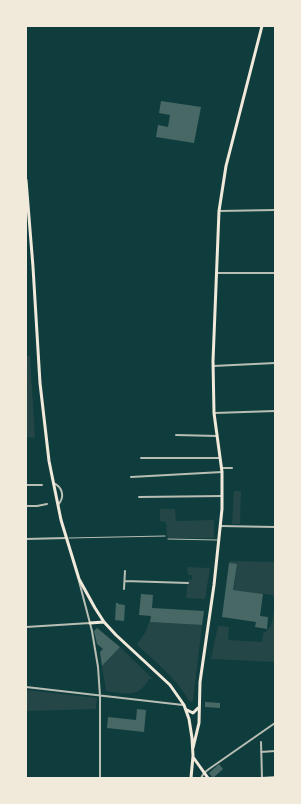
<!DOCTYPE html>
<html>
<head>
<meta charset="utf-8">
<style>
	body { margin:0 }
	#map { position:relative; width:301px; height:804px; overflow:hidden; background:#0f3d3e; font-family:"Work Sans",sans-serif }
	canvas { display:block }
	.frame { position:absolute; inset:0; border:27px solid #f1e9da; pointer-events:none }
</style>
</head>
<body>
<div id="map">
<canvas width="301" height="804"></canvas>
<div class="frame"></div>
</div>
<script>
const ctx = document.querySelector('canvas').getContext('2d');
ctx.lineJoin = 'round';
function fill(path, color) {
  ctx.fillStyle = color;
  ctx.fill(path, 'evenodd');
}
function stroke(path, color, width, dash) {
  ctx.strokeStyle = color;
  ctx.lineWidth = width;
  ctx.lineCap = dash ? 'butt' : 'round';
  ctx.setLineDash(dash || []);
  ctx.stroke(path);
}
const green = new Path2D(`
	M26,356h4l5,82 -9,-1z
	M234,491h7l-1,33h-8z
	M160,509h15l1,12 38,-1v18h-45l-2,-2 -1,-14 -6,-1z
	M229,561l46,1v37l-3,-4 -39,-5 4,-25 -8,-2z
	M187,567l23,1 -5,31 -19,-1 2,-18h4v-5h-4z
	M275,607v55l-64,-3 7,-33 11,1 -1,13 34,2 1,-8c12,-10 8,-13 12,-27z
	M149,622l53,3 -9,76 -3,1c-13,-23 -34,-40 -53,-57l9,-14z
	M120,647l33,32h-4c-10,20 -25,14 -43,12l-4,-25z
	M26,690l71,8 -1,11 -70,2z`);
const building = new Path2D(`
	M161,101l40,6 -7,36 -38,-6 2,-12 10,2 2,-12 -11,-2z
	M229,563l8,1 -4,26 30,4 -3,22 8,1 -1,12 -12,-2 1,-5 -34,-5z
	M141,594l12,1 -1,13 52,3 -2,14 -52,-3 1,-6 -12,-1z
	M116,603h2v1l7,1 -1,16 -9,-1z
	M97,628l23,19 -18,19 -2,-14 3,-3 -6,-5 -3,-13z
	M205,702l15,1v5l-15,-1z
	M137,709l9,1 -2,22 -37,-4 1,-11 28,3z
	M219,764l4,5 -10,9 -4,-5z`);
const service = new Path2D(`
	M69,538l96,-2
	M168,539l49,1`);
const minor = new Path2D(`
	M219,211l56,-1
	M216,273h59
	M213,366l62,-3
	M214,413l61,-2
	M176,435l41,1
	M141,458h79
	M222,468h10
	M131,477l91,-5
	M53,483c10,4 12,14 5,22
	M26,485h16
	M139,497l83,-1
	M26,506h11l10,-2
	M220,526l55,1
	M26,539l40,-1
	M79,581l13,50 6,36 2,29v82
	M125,581l63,2
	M124,589l1,-18
	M26,627l64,-4
	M26,687l157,18
	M261,742l1,36
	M261,752l14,-1
	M201,778l3,-5 5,-4 66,-46
	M262,778l13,-1`);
const secondary = new Path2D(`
	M26,180l7,87 7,116 9,78 12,59 18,59 16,29 9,14 12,13 54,50 14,20 5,14 3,19 1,18 -2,22
	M90,623l14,-1
	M187,710l6,3 5,-5
	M193,748l6,-25 1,-41 14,-97 8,-76v-37l-8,-59 -1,-52 6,-150 7,-45 36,-140
	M193,757l15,21`);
fill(green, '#244646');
fill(building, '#486865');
stroke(service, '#b8beb3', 1);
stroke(minor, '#b8beb3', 2);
stroke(secondary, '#f1e9da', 3);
</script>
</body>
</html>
